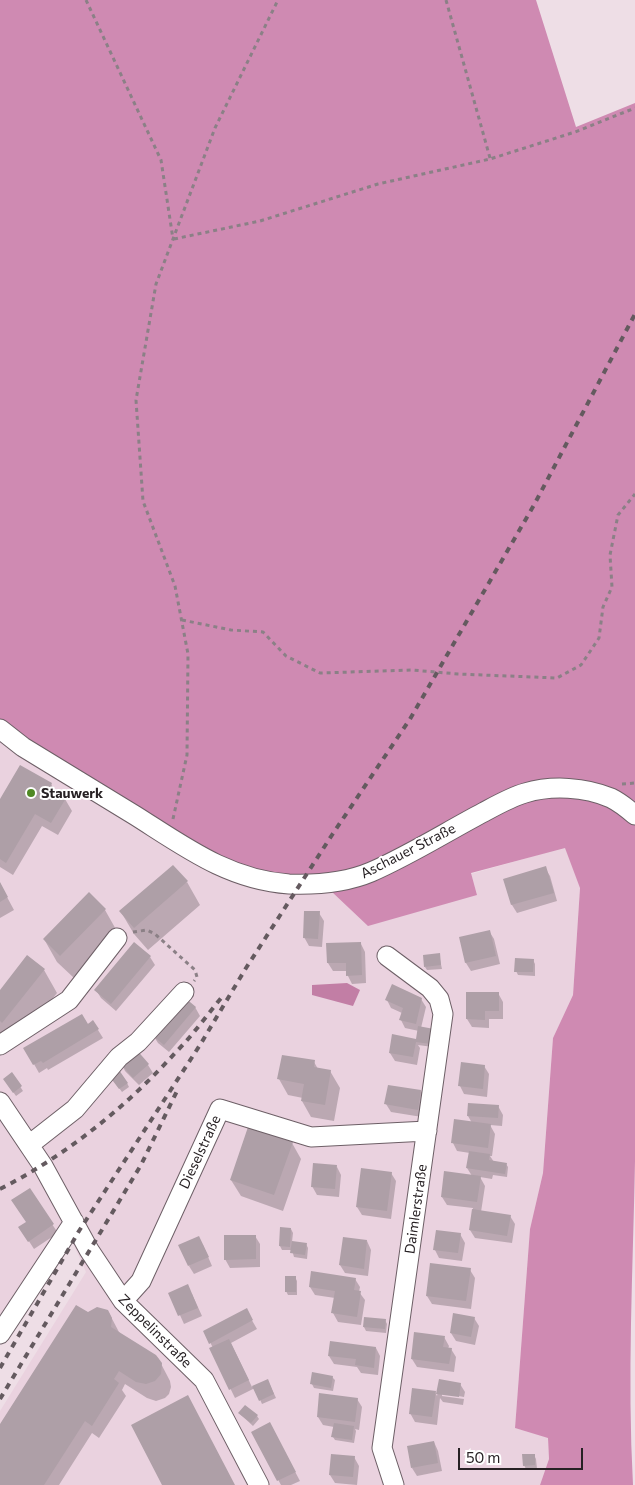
<!DOCTYPE html>
<html>
<head>
<meta charset="utf-8">
<style>
	body { margin:0 }
	#map { position:relative; width:635px; height:1485px; overflow:hidden; background:#eedee6; font-family:Commissioner,sans-serif }
	canvas { display:block }
	.scale { position:absolute; left:458px; top:1448px; width:125px; height:22px; box-sizing:border-box; border:2px solid #272124; border-top:0; padding-left:6px; font-size:15px; line-height:18px; white-space:nowrap; color:#272124; -webkit-text-stroke:4px #fff; paint-order:stroke }
</style>
</head>
<body>
<div id="map">
<canvas width="635" height="1485"></canvas>
<div class="scale">50 m</div>
</div>
<script>
const ctx = document.querySelector('canvas').getContext('2d');
ctx.lineJoin = 'round';
function fill(path, color) {
  ctx.fillStyle = color;
  ctx.fill(path, 'evenodd');
}
function stroke(path, color, width, dash) {
  ctx.strokeStyle = color;
  ctx.lineWidth = width;
  ctx.lineCap = dash ? 'butt' : 'round';
  ctx.setLineDash(dash || []);
  ctx.stroke(path);
}
function write(font, color, halo, rows, align = 'center') {
  ctx.font = font + ' Commissioner,sans-serif';
  ctx.lineWidth = 4;
  ctx.setLineDash([]);
  ctx.textBaseline = 'middle';
  ctx.strokeStyle = halo;
  ctx.fillStyle = color;
  for (const [text, x, y, turn = 0] of rows) {
    ctx.save();
    ctx.translate(x, y);
    ctx.rotate((+turn || 0) * Math.PI / 180);
    ctx.textAlign = isNaN(turn) ? turn : align;
    if (halo) ctx.strokeText(text, 0, 0);
    ctx.fillText(text, 0, 0);
    ctx.restore();
  }
}
const built = new Path2D(`
	M0,728l65,52 117,76 30,16 30,11 89,8 146,4 -6,-21 94,-27 15,40 -7,108 -20,43 -10,135 -13,56 -15,199 33,9 1,22 -9,26h-540v-74l86,-139 -21,-46 -65,94z`);
const forest = new Path2D(`
	M0,0h536l40,127 59,-24v700c-20,-14 -35,-18 -59,-22l-207,86 -71,13 -60,-11 -238,-141z
	M545,796l51,3 21,10 18,16c0,112 0,224 0,336 -2,108 -8,216 -2,324h-93l9,-26 -1,-21 -33,-10 15,-199 13,-56 10,-135 20,-43 7,-107 -15,-40 -94,25 6,22 -109,31 -37,-35 185,-88z`);
const water = new Path2D(`
	M347,983l13,7 -7,16 -41,-11v-10z`);
const shadow = new Path2D(`
	M51,784l6,10 8,5 7,12 -14,24 -16,-9 -29,49 -13,-8v-65z
	M545,868l5,8 7,25 -40,12 -5,-8 -7,-26z
	M187,882l13,23 -52,45 -14,-16 -13,-22z
	M0,884l14,26 -14,8z
	M89,894l16,16 13,23 -44,45 -17,-16 -13,-23z
	M319,913l5,8 -2,26 -13,-1 -5,-9z
	M489,931l5,8 6,25 -29,7 -5,-8 -6,-25z
	M361,944l4,8 1,31 -14,1 -4,-8 -1,-5h-14l-5,-8z
	M439,955l3,14 -15,1 -2,-3z
	M150,957l5,8 -39,46 -15,-13 -5,-8z
	M533,960l2,4v12l-17,-1 -2,-4z
	M44,970l13,23 -41,52 -16,-12v-41z
	M467,993h31l5,9v17h-14v9l-17,-1 -5,-8z
	M421,999l5,8 -5,21 12,19 -15,-2 2,3 -3,17 -22,-4 -5,-8 27,-13 2,-9 -14,-3 -4,-8 1,-7 -11,-5 -4,-8z
	M195,1007l5,9 -31,36 -11,-9 -5,-8z
	M93,1022l10,16 -55,32 -1,-2 -8,5 -14,-25z
	M121,1062l27,3 5,8 -14,12 -14,-14z
	M314,1062l4,7 12,2 10,17 -6,33 -23,-4 -9,-16 1,-3 -15,-3 -9,-16z
	M484,1066l5,8 -2,23 -23,-3 -4,-8z
	M12,1074l11,17 -7,5 -9,-13z
	M114,1081l13,2 2,4 -7,5z
	M421,1091l4,8 -3,18 -31,-5 -5,-8z
	M498,1106l5,9 -1,11 -12,-1 5,9 -3,22h-2l4,6 12,2 2,3 -1,10 -14,-2 -1,4 -12,-2 5,9 -4,26 29,4 5,8 -3,19 -37,-5 -5,-8 3,-22 -26,-3 -5,-8 30,-21 -5,-8 3,-15 -13,-2 -4,-8 19,-20 -4,-7z
	M292,1143l9,16 -18,52 -42,-15 -10,-16z
	M337,1167l4,8 -2,22 -22,-2 -5,-9z
	M391,1173l5,8 -5,38 -29,-4 -5,-8z
	M29,1190l29,43 -24,16 -9,-14z
	M291,1229l2,4 -1,9 14,2 2,4 -1,11 -13,-2 -2,-7h-10l-2,-4z
	M460,1234l5,9 -3,18 -23,-3 -4,-8z
	M255,1236l5,8v23l-30,1 -5,-9z
	M367,1241l4,9 -3,26 -23,-3 -5,-8z
	M203,1245l9,21 -18,8 -5,-8z
	M470,1270l5,8 -4,31 -39,-5 -5,-8z
	M295,1277l2,4v14h-9l-2,-4z
	M355,1279l5,8 -1,5 6,8 -4,25 -23,-3 -5,-9 2,-15 -20,-3 -5,-8z
	M170,1293l22,1 10,22 -18,8z
	M246,1310l11,19 -26,14 21,44 16,-6 2,4 6,13 -14,6 -7,-16 -20,10 -24,-49 2,-1 -8,-16z
	M109,1313l11,21 38,24 12,23 1,6 -2,7 -4,4 -9,3 -9,-3 -22,-14 -3,6 4,6 -27,42 -7,-5 -33,52h-59v-59l88,-112z
	M474,1318l5,8 -4,19 -19,-4 -5,-8z
	M385,1320l2,4 -1,9 -20,-2 -2,-4z
	M444,1337l5,9 -1,3h3l5,8 -2,15 -37,-5 -5,-8z
	M376,1348l4,8 -2,19 -17,-2 -4,-6 -23,-3 -5,-8z
	M332,1377l3,3 -2,11 -19,-3 -2,-4z
	M440,1381l20,3 5,8 -1,5 -22,-4v3l22,3 -1,6 -20,-3 -3,-4 -3,27 -22,-3 -5,-9 25,-21 2,4z
	M357,1399l5,8 -3,23 -4,-1 1,2 -2,12 -19,-3 -2,-3 1,-10 -11,-2 -5,-8z
	M240,1414l17,2 2,3 -6,7z
	M274,1432l26,49 -9,4h-10l-28,-52z
	M434,1442l4,9 4,20 -25,5 -5,-8z
	M534,1455l2,4 1,10h-11l-2,-4z
	M354,1457l5,9 -2,19 -22,-2 -5,-8z`);
const building = new Path2D(`
	M20,765l32,18 -2,5 16,10 -15,25 -16,-9 -29,49 -6,-4v-60z
	M173,865l15,16 -54,47 -15,-17z
	M546,866l8,27 -43,12 -8,-26z
	M0,882l8,15 -8,5z
	M89,892l17,17 -46,47 -17,-17z
	M304,911h16l-2,28 -15,-1z
	M490,930l6,26 -31,7 -6,-26z
	M134,942l17,14 -40,48 -17,-14z
	M361,942l1,33 -16,1v-13h-19l-1,-20z
	M440,953l1,12 -17,2 -1,-12z
	M27,955l18,14 -43,54 -2,-2v-31z
	M515,958l19,1 -1,13h-19z
	M392,984l30,14 -6,26 -17,-4 4,-12 -18,-8z
	M466,992h33v19h-14v9l-19,-1z
	M184,997l12,10 -32,38 -12,-10z
	M82,1014l6,10 5,-4 6,9 -56,34 -2,-2 -8,4 -10,-17z
	M418,1026l16,3 -3,15 -15,-2 -3,15 -24,-4 3,-19 24,5z
	M135,1048l14,16 -16,14 -14,-16z
	M282,1055l33,5 -1,7 17,3 -6,35 -24,-4 3,-17 -27,-5z
	M461,1062l24,3 -2,24 -25,-3z
	M119,1070l9,13 -9,6 -9,-12z
	M12,1072l10,14 -9,7 -10,-14z
	M388,1085l33,5 -3,20 -34,-6z
	M468,1103l31,2 -1,13 -31,-2z
	M454,1119l37,5 -3,24 -37,-5z
	M248,1127l45,15 -19,53 -44,-15z
	M469,1151l21,3 -1,6 18,3 -2,11 -39,-6z
	M313,1163l24,2 -2,24 -24,-2z
	M361,1168l31,4 -5,39 -31,-4z
	M444,1171l37,5 -4,26 -36,-5z
	M30,1188l24,36 -26,18 -10,-15 8,-5 -15,-22z
	M472,1209l39,6 -4,21 -38,-6z
	M280,1227l11,1 -1,19 -11,-1z
	M436,1230l25,3 -3,20 -25,-3z
	M224,1235h32v24l-32,1z
	M199,1236l10,21 -21,9 -10,-21z
	M343,1237l24,3 -3,29 -25,-4z
	M292,1241l15,2 -2,12 -15,-2z
	M430,1263l41,5 -5,33 -40,-5z
	M311,1271l45,7 -2,12 7,1 -4,26 -26,-4 4,-22 -26,-4z
	M285,1276h11v16h-11z
	M188,1284l10,24 -20,8 -10,-23z
	M76,1305l12,7 9,-5 11,3 4,8 -1,9 45,28 6,8 -1,11 -6,7 -9,3 -10,-2 -17,-11 -5,8 5,4 -27,43 -7,-5 -41,64h-44v-61z
	M247,1308l6,12 -44,24 -6,-13z
	M453,1313l22,4 -4,20 -21,-4z
	M364,1317l22,2 -1,10 -22,-2z
	M414,1332l31,4 -2,11 9,1 -3,16 -38,-5z
	M229,1339l20,41 -20,10 -20,-42z
	M330,1341l46,6 -2,21 -19,-3 1,-6 -28,-3z
	M312,1372l21,4 -2,12 -21,-4z
	M268,1379l6,15 -15,7 -7,-15z
	M439,1379l22,4 -2,14 -23,-3z
	M412,1388l24,3 -4,26 -23,-3z
	M319,1393l39,5 -3,24 -38,-5z
	M188,1395l47,90h-73l-31,-60z
	M245,1405l13,10 -7,8 -13,-10z
	M270,1422l26,50 -19,9 -26,-49z
	M334,1423l20,3 -2,14 -21,-3z
	M434,1441l4,22 -27,5 -4,-22z
	M331,1454l24,2 -2,21 -24,-2z
	M522,1454h13v11l-12,1z`);
const path = new Path2D(`
	M86,0l75,160 12,79
	M446,0l44,158
	M174,239l86,-18 118,-37 112,-25 85,-27 60,-24
	M182,620l49,10 32,2 23,24 34,17 92,-3 46,4 99,4 24,-13 18,-27 4,-31 9,-20 -2,-32 8,-40 17,-21
	M622,784l13,-1
	M173,819l14,-64 1,-101 -13,-68 -32,-85 -7,-101 20,-116 59,-156 63,-128
	M133,932l14,-2 8,4 40,36 2,7 -3,4`);
const minor = new Path2D(`
	M0,729l23,18c38,23 75,46 113,69 49,31 93,64 153,68 28,1 56,-1 82,-12 39,-17 75,-40 113,-60 13,-7 27,-15 41,-19 27,-8 60,-6 86,5 8,4 17,11 24,17
	M387,956l43,32 9,11 4,15 -61,434 12,37
	M0,1045l69,-45 48,-62
	M0,1102l43,64 46,84 34,51 81,79 55,105
	M29,1145l46,-36 44,-52 19,-15 46,-50
	M123,1301l18,-20 79,-172 91,28 116,-6
	M0,1334l74,-112`);
const rail = new Path2D(`
	M0,1189c67,-34 126,-82 176,-137 17,-17 31,-37 46,-55
	M0,1368l79,-137 121,-186 46,-77 86,-133 78,-116 124,-214 101,-191
	M0,1399l141,-234 36,-74`);
const markers = [
	[31,793,5,"#4f8824"]
];
const poiNames = [
	["Stauwerk",41,793]
];
const streetNames = [
	["Aschauer Straße",408,851,-27],
	["Dieselstraße",200,1152,-65],
	["Daimlerstraße",416,1209,-82],
	["Zeppelinstraße",155,1331,45]
];
fill(built, '#ead2df');
fill(forest, '#cf8ab2');
fill(water, '#c27ea5');
fill(shadow, '#0003');
fill(building, '#ae9fa7');
stroke(minor, '#6d5f66', 21);
stroke(path, '#8b8086', 3, [4, 4]);
stroke(minor, '#fff', 19);
stroke(rail, '#645a5f', 4, [6, 6]);
for (const [x, y, r, color] of markers) {
  const dot = new Path2D();
  dot.arc(x, y, r, 0, 2 * Math.PI);
  ctx.fillStyle = color;
  ctx.fill(dot);
  stroke(dot, '#fff', 2);
}
write('bold 14px', '#272124', '#fff', poiNames, 'left');
write('14px', '#272124', '#fff', streetNames);
</script>
</body>
</html>
